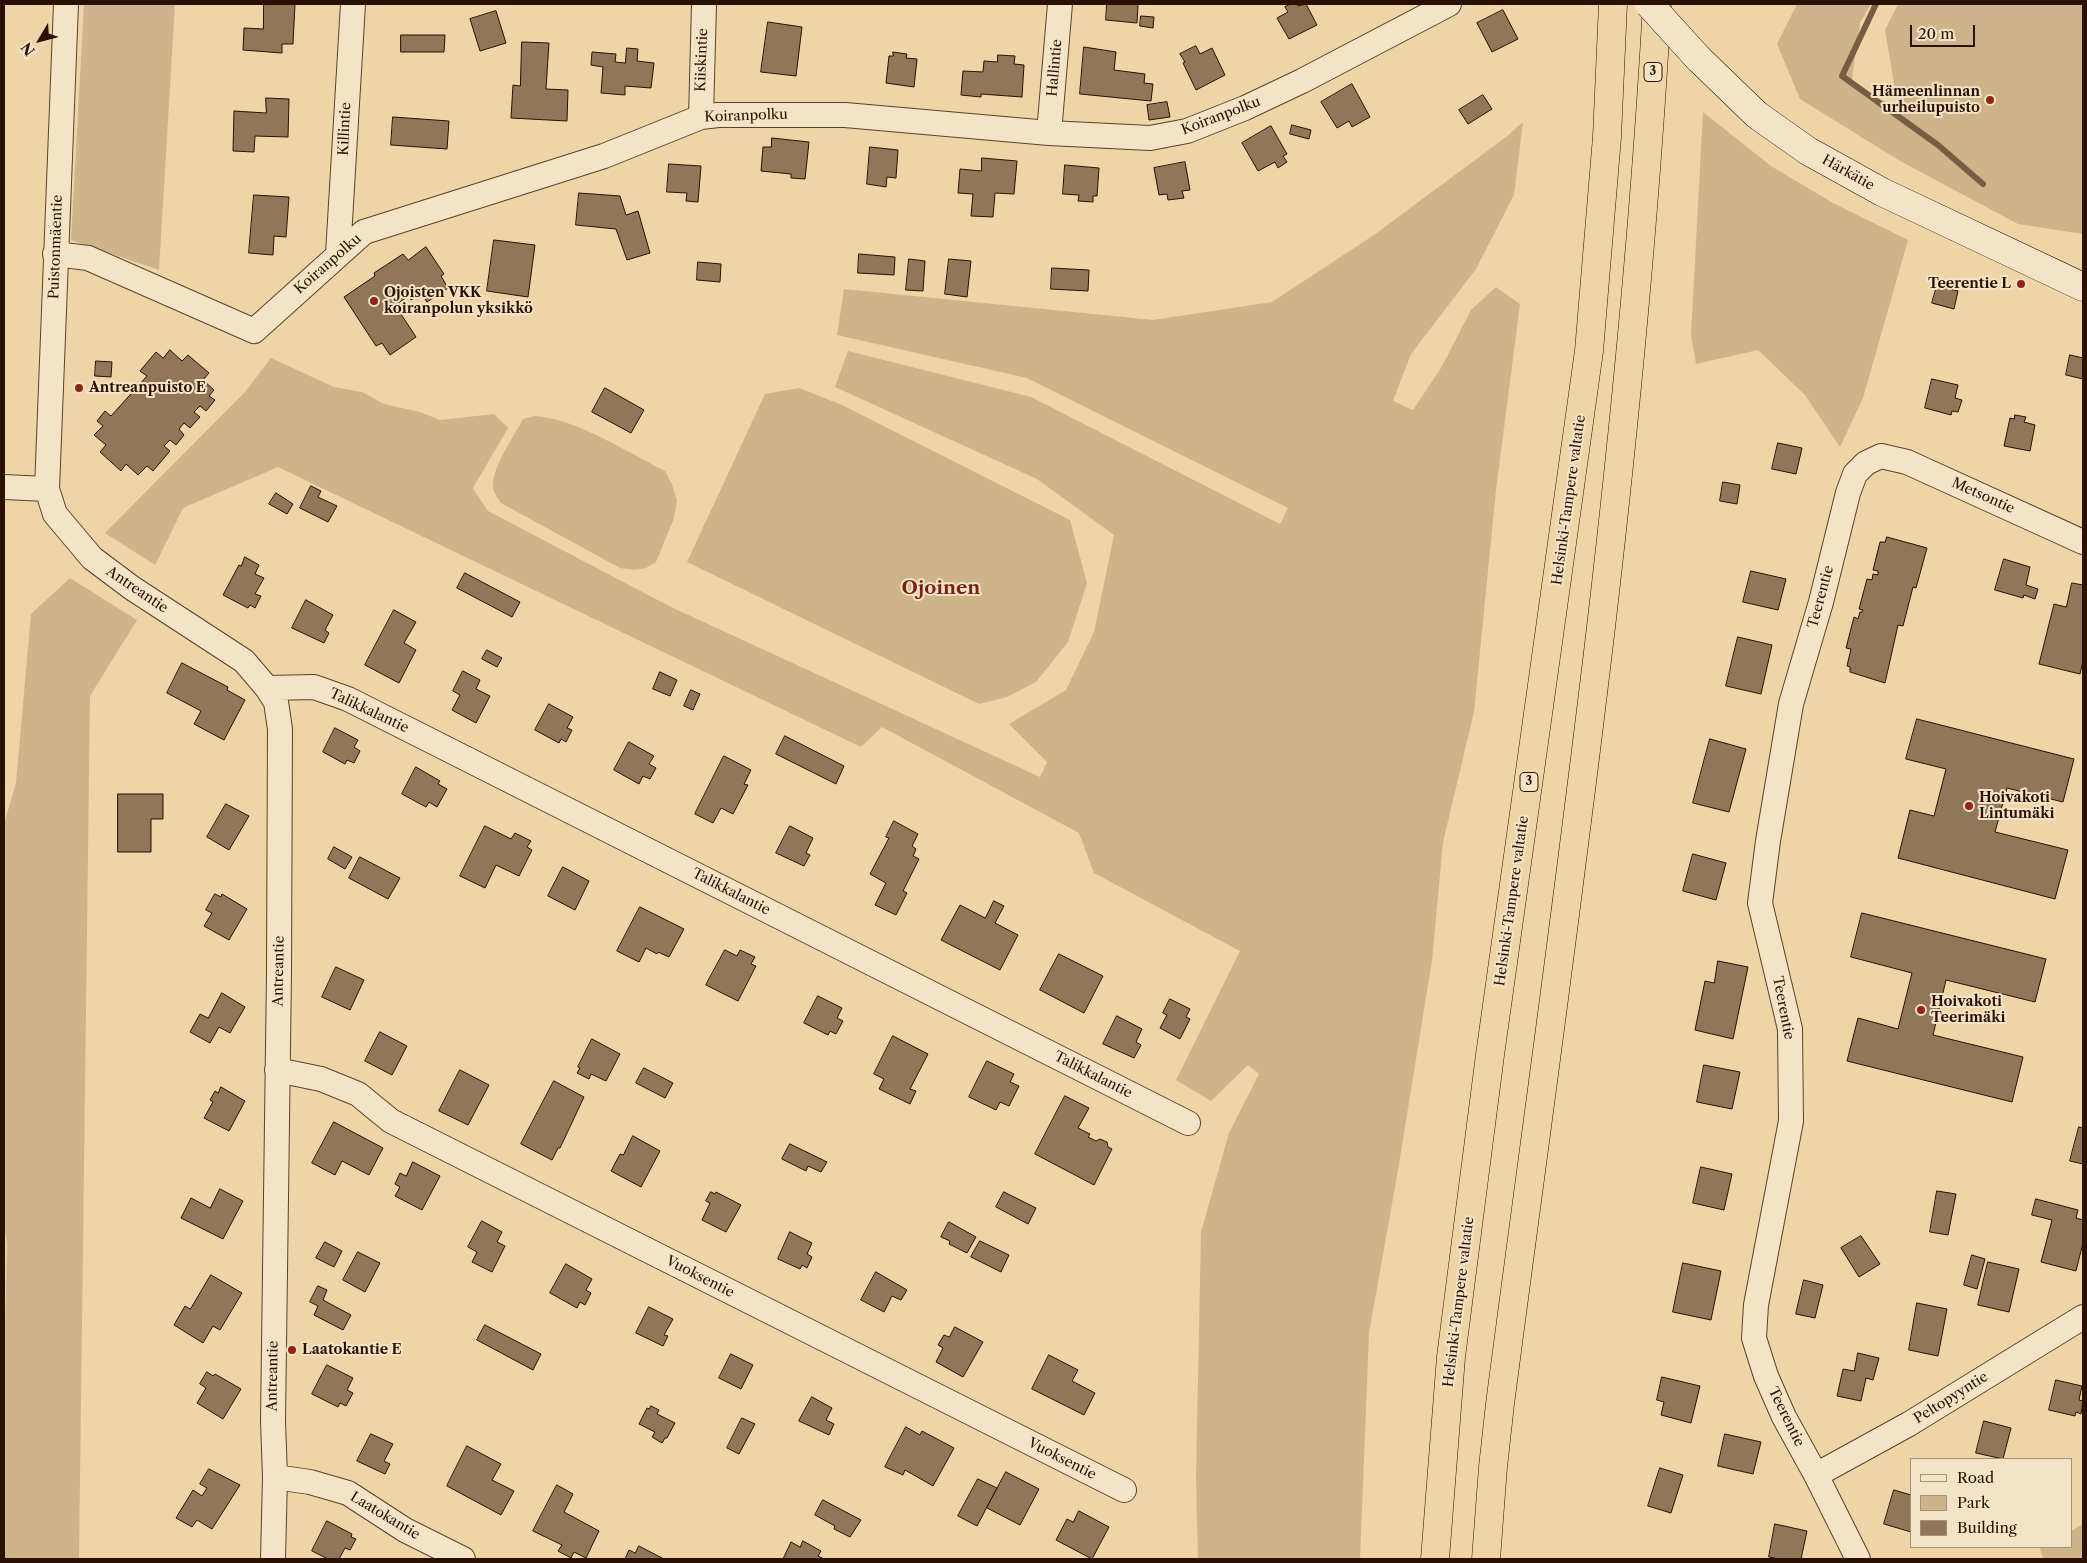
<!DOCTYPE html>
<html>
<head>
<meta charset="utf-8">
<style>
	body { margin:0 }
	#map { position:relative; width:2087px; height:1563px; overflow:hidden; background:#eed5a8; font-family:"Libre Caslon Text",serif }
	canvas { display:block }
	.frame { position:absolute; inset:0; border:5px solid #291100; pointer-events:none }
	.legend { position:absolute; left:1910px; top:1458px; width:162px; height:90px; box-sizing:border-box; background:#f4e4c6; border:1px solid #a39077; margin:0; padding:6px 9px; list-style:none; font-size:15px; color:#291100 }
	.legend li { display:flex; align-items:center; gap:10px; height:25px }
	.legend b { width:25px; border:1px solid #a39077 }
	.north { position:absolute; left:15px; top:15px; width:50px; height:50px; -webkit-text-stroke:4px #f4e4c6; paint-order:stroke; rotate:233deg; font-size:14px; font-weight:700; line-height:20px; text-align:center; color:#291100 }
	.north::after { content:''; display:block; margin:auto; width:18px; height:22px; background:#291100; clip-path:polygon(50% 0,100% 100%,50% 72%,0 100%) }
	.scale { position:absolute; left:1910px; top:25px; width:65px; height:22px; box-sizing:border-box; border:2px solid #291100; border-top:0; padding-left:6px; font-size:15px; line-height:18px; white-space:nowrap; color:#291100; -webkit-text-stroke:4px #f4e4c6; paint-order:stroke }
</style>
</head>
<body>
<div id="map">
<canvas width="2087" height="1563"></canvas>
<div class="frame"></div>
<ul class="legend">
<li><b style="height:6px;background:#f4e4c6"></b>Road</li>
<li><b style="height:14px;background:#cdb48b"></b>Park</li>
<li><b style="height:14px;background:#8f7757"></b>Building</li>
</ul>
<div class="north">N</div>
<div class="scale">20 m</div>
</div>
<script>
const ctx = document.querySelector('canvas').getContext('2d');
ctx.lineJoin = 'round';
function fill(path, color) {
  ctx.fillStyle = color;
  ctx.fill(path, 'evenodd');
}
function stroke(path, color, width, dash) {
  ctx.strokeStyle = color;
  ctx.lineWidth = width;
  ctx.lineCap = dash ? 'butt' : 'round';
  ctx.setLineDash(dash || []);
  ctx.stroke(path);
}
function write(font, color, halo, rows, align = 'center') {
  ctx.font = font + ' "Libre Caslon Text",serif';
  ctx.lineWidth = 4;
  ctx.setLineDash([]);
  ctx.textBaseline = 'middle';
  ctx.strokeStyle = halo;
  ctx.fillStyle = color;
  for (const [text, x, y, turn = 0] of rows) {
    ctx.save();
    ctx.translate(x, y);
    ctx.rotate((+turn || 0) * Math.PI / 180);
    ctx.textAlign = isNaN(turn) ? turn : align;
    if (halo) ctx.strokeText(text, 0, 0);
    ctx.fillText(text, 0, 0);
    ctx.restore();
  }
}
const green = new Path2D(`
	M84,4h91l-16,266 -88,-30z
	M1797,4h74l-11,19 -9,63 47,21 -13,-77 13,-26h185v230l-65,-10 -118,-63 -100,-62 -23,-55z
	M1703,112l68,54 62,37 75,37 -45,158 -23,49 -35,-52 -47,-45 -62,14 -5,-29z
	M1523,122l-9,73 -38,74 -65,85 -18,47 20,9 28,-42 30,-58 25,-23 24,17 -24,186 -22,222 -31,130 -11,119 -35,215 -28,157 -9,226h-162l-2,-82 5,-245 28,-99 30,-59 -11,-9 -37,36 -35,-21 64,-129 -146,-78 -15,-40 -197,-106 -21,20 -583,-280 -95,41 -28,57 -50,-32 140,-141 26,-34 63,29 28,5 22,12 36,8 20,8 54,-6 14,14 -35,60 15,23 183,96 369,170 7,-15 -38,-38 57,-34 28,-58 20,-97 -77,-56 -202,-92 13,-36 183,46 249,127 8,-16 -261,-130 -190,-43 7,-46 309,31 119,-18 102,-67 132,-98z
	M799,388l43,17 228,115 17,63 -19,59 -32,40 -29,15 -28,7 -292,-142 78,-168z
	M534,416c39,1 95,37 131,55l7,13 5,17 -3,17 -18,44 -10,6 -12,2 -14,-2 -119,-65c-4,-6 -8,-11 -8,-18 0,-19 21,-49 30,-66z
	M70,578l67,42 -47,76 -11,863h-75v-182l3,-133 -3,-19v-401l12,-41 15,-169z
	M2083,1524v35h-40l-3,-11 31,-1v-16z`);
const stream = new Path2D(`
	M1876,4l-34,72 96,69 45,39`);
const building = new Path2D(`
	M264,4h31l-2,40h-11v9l-39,-3 1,-22 19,1z
	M1107,4h31l-1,19 -31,-3z
	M1291,4h6l1,2 8,-2 11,21 -28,14 -12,-21 11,-6 -3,-5z
	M1503,10l15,29 -26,13 -15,-29z
	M496,11l10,32 -26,8 -10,-32z
	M1141,16l13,1 -1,11 -13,-2z
	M768,22l34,5 -6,49 -35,-4z
	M401,35h44l-1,17h-43z
	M522,42l27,1 -3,46 22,1 -1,31 -56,-3 2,-33 7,1z
	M1196,46l4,8 12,-6 13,27 -29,15 -13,-27 2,-1 -5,-8z
	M1084,47l32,5 -2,18 31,4 -1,9 9,1 -2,17 -71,-7z
	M627,48l11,1 -1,12 17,2 -3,25 -26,-2v9l-24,-2 2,-26 -12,-2 1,-13 24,2 -1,8 10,1z
	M893,52l14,2 -1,4 11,1 -3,28 -28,-4 3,-27h4z
	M998,55l17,1 -1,8 10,1 -2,32 -41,-3v3l-20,-2 2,-24 20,1 1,-11 13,1z
	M1352,84l18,33 -18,10 -3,-6 -12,7 -16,-26z
	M1483,95l9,14 -24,15 -9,-14z
	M266,98l23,1 -1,38 -33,-1 -1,16 -21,-1 1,-40 32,2z
	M1167,102l3,15 -21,3 -2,-15z
	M393,117l56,4 -2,28 -56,-4z
	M1292,125l19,5 -2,9 -19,-5z
	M1271,126l16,28 -4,2 4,6 -9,6 -3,-6 -17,9 -16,-28z
	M772,138l37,4 -4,37 -14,-1v-4l-30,-3 2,-24h8z
	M870,147l28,3 -2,28 -9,-1 -1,10 -19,-3z
	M982,158l35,3 -3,33 -19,-1 -2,24 -22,-1 2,-22 -15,-1 2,-24 21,2z
	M1185,162l5,28 -8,1 2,7 -16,2 -1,-6 -8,1 -5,-27z
	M669,164l32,2 -3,36 -12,-1 1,-8 -20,-1z
	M1065,165l34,3 -2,28h-4v6l-15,-1 1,-6 -16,-1z
	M579,193l41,3 6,19 12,-4 12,42 -23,7 -11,-31 -40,-4z
	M254,195l35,2 -3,40 -12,-1 -1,19 -24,-2z
	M494,240l41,5 -7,52 -41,-6z
	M426,247l18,27 -3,2 7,12 -21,14 -6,-9 -10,7 -2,-4 -14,9 21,32 -26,18 -8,-12 -6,3 -32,-49 31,-21 -1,-3 29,-19 5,6z
	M859,254l36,3 -1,18 -36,-2z
	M909,259l16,2 -2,30 -17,-1z
	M949,259l22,2 -4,36 -22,-3z
	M698,262l23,2 -1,18 -23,-2z
	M1052,268l37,2 -1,21 -37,-2z
	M1937,286l21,5 -4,18 -22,-6z
	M170,350l12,11 6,-6 21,18 -6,7 11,10 -5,6 6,4 -9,11 -6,-5 -6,6 6,5 -10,11 -6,-5 -5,6 5,6 -8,10 -6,-5 -6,6 6,5 -17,20 -6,-5 -9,9 -12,-11 -5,7 -21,-19 6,-7 -12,-10 9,-9 -6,-5 8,-10 6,5 36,-40 -7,-5 16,-19 7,6z
	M2070,355l13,3v21l-17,-4z
	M96,361l16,1 -1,15 -16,-1z
	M1932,379l26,6 -3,13 7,2 -4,12 -6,-1 -1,4 -26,-7z
	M605,388l39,22 -13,23 -39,-21z
	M2015,415l11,2 -2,5 11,3 -5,26 -26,-5 6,-28 4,1z
	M1778,443l24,5 -6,26 -24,-5z
	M1723,482l17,3 -3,19 -17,-3z
	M311,486l10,5 -3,6 19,9 -9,16 -28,-14z
	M276,493l17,11 -6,10 -18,-10z
	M1887,537l40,11 -11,40 -3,-1 -10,39 -5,-1 -13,58 -35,-11v-5l-3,-1 4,-17 -5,-1 8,-31 4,2 2,-7h2l1,-2 -4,-1 8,-30 5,1 1,-6 5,1v-4l-5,-1 7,-28h5z
	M245,557l14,8 -4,9 9,4 -9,16 6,2 -6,12 -5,-3 -2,3 -25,-13 16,-30 2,1z
	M2004,559l26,8 -4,18 12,4 -3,10 -11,-4 -1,3 -28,-8z
	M1751,571l35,8 -8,31 -35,-8z
	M465,573l55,29 -8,15 -55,-29z
	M2072,583l11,2v76l-3,13 -41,-10 15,-60 12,3z
	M306,600l27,15 -8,15 4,3 -5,10 -32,-15z
	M394,610l22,12 -12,21 12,7 -17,33 -34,-18z
	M1738,637l34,8 -11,49 -35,-8z
	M487,650l15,8 -5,9 -15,-8z
	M182,663l46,24 -1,3 18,10 -21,40 -30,-16 7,-13 -34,-18z
	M463,671l17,9 -4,9 14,7 -14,27 -24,-13 8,-15 -7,-4z
	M660,672l17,8 -7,16 -17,-7z
	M691,690l9,4 -7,16 -9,-4z
	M549,704l24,13 -6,11 5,2 -6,12 -5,-3 -2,4 -24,-13z
	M1917,719l157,40 -11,43 -56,-14 -12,44 73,18 -13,49 -157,-41 12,-48 24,6 12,-47 -40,-10z
	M335,728l23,12 -4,7 6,4 -6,12 -7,-3 -2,4 -22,-12z
	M785,736l59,30 -8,18 -60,-30z
	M1710,739l36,10 -17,63 -36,-9z
	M629,742l25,14 -5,8 7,4 -6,11 -7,-3 -4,8 -25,-14z
	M724,756l27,14 -7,14 4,1 -15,29 -12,-6 -8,15 -18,-9z
	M416,767l24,14 -2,3 9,5 -10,18 -8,-5 -3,5 -24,-13z
	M118,794h45v25h-12v33h-33z
	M226,804l23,12 -20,34 -22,-13z
	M894,821l24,13 -6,12 4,3 -3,7 6,3 -16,32 4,2 -11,22 -21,-10 11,-22 -16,-9 19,-36 -3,-1z
	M485,826l26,13 4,-6 16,8 -4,6 5,3 -13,26 -23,-11 -11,23 -25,-12z
	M790,826l23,12 -7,15 4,2 -6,11 -28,-13z
	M334,847l18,10 -7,12 -17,-10z
	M1693,854l33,9 -10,37 -33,-9z
	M360,857l40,21 -12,21 -39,-21z
	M563,867l26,14 -14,29 -27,-14z
	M215,894l6,3 1,-3 25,15 -18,31 -25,-14 8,-13 -6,-3z
	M994,901l10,5 -9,17 23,12 -18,35 -59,-30 19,-35 25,13z
	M640,907l44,22 -15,28 -11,-5 -1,2 -11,-6 -7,14 -22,-11z
	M1862,913l184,46 -11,43 -89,-22 -13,55 90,22 -11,45 -165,-41 11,-43 40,11 14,-56 -61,-16z
	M725,950l12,6 3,-6 15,7 -4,7 5,2 -18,35 -32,-16z
	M1059,954l44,22 -19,37 -44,-23z
	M1718,961l30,6 -15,72 -38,-9 10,-49 9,2z
	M336,967l28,13 -14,30 -28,-13z
	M222,993l23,14 -15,26 -11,-6 -9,16 -20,-11 10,-18 8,4z
	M818,996l24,12 -5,10 6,3 -7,13 -6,-3 -2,4 -24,-12z
	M1170,999l20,10 -4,8 4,2 -10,20 -20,-11 7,-13 -4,-2z
	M1117,1016l25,13 -6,13 5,3 -7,13 -31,-14z
	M380,1032l27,14 -15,29 -27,-14z
	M893,1036l35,18 -18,35 6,2 -6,13 -31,-15 5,-10 -10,-5z
	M592,1039l28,15 -14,27 -15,-7 -2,5 -12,-6 3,-5 -2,-1z
	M987,1061l27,13 -4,8 9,4 -10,20 -9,-4 -4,8 -27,-13z
	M1704,1065l36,7 -8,37 -35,-7z
	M644,1068l29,15 -8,15 -29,-15z
	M460,1070l29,15 -21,40 -29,-14z
	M554,1081l30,16 -24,51h-2l-6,12 -31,-16z
	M221,1087l24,14 -16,30 -25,-13 9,-16 -3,-2 5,-9 3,2z
	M1065,1096l24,12 -11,20 12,6 -2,3 8,4 4,-2 7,3 1,5 4,2 -18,36 -59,-31z
	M334,1122l49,26 -14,27 -27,-14 -7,14 -23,-12z
	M2079,1127l4,1v36l-13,-3z
	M633,1136l27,15 -19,36 -30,-16 9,-17 3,1z
	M790,1144l37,18 -6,10 -13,-6 -2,5 -24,-12z
	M413,1162l27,14 -18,34 -27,-14 5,-9 -5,-3 5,-11 6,3z
	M1701,1167l31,7 -8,36 -31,-7z
	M220,1189l23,12 -20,38 -42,-21 10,-20 19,10z
	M1937,1191l19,3 -8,41 -18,-3z
	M711,1192l4,2 1,-2 25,13 -15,27 -24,-12 8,-17 -4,-2z
	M1004,1192l32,16 -8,16 -32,-17z
	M2036,1199l42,11 -2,8 7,2v23l-7,28 -35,-9 11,-42 -20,-5z
	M482,1221l20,11 -5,10 8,4 -13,26 -20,-10 5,-10 -9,-5z
	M949,1222l27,15 -9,16 -18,-9 1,-3 -9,-4z
	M790,1232l22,11 -5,11 5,3 -5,11 -5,-3 -2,4 -22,-10z
	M1861,1236l19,28 -21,13 -18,-29z
	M980,1241l29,14 -8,17 -30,-15z
	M325,1242l17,9 -8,16 -18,-9z
	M358,1252l22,11 -15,29 -22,-12z
	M1972,1255l13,4 -8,30 -13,-4z
	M1988,1262l31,7 -10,43 -31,-7z
	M1683,1263l38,8 -10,49 -38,-8z
	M566,1264l26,15 -6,11 5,3 -6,12 -5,-3 -3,6 -27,-15z
	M876,1272l31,18 -6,10 -9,-4 -8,16 -23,-12z
	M211,1275l31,18 -22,37 -7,-4 -10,17 -29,-18 11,-19 5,3z
	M1804,1280l19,5 -8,33 -19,-4z
	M318,1286l9,4 -4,10 28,15 -8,15 -29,-15 4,-9 -8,-4z
	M1917,1303l30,6 -9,47 -29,-6z
	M649,1307l24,12 -9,16 4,1 -5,10 -27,-13z
	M485,1325l56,29 -8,16 -56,-30z
	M955,1327l28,15 -20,35 -27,-15 7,-14 -5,-3 6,-10 5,2z
	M1858,1353l21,5 -6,22 -7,-2 -5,23 -24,-5 6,-27 11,2z
	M731,1354l22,11 -12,24 -22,-11z
	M1049,1355l29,15 -6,11 23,12 -11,22 -52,-26z
	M327,1365l26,13 -6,12 6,3 -7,13 -6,-3 -2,4 -26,-13z
	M207,1372l6,4 2,-2 26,15 -18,30 -26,-16 9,-15 -6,-4z
	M1662,1377l38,9 -9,37 -30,-8 3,-13 -7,-2z
	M2056,1380l26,6 -3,14 4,1 -2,13 -5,-2 -1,4 -26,-6z
	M812,1397l20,11 -6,12 8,4 -5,11 -30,-14z
	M651,1406l8,4 -2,4 18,9 -8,15h-2l-3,5 -10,-6 3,-5 -16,-8 8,-16 2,1z
	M742,1418l13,6 -16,30 -12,-6z
	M1984,1421l27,7 -8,31 -27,-6z
	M906,1427l14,8 2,-4 32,17 -21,38 -28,-16 -2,5 -18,-8z
	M371,1434l22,10 -9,17 6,3 -5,10 -28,-13z
	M1725,1434l36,8 -8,32 -35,-8z
	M467,1446l34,18 -9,16 22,11 -13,24 -54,-29z
	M1660,1468l23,7 -12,38 -23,-7z
	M209,1469l31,16 -28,44 -15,-9 -5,7 -16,-9 17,-28 9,6 5,-8 -7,-4z
	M1006,1472l33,17 -19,36 -33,-17z
	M978,1479l19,9 -20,38 -19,-10z
	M557,1485l16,9 -9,18 35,19 -13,27 -12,-6 -3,6 -13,-7 4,-6 -29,-14z
	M1894,1490l17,5v37l-27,-8z
	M823,1500l38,20 -11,17 -16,-8 1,-3 -20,-11z
	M1079,1511l30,16 -17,32 -36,-19 11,-21 6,3z
	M327,1521l25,13 -1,3 5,2 -6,11 -5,-2 -6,11h-11l-16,-8z
	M1775,1524l32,7 -6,28h-22l-10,-2z
	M803,1541l18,10 -3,5 6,3h-41l8,-17 9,5z
	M639,1546l25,13h-39l4,-9 6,3z`);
const street = new Path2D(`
	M66,4l-19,485 8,25 37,44 40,30 112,73 23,27 9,14 4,27 -1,243 -6,449 2,56 -2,82
	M701,117l3,-113
	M1049,133l11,-129
	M55,254l33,4 166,73 110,-99 240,-76 97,-39 17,-2h127l204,18 101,5 37,-7 58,-23 57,-27 147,-77
	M338,254l15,-250
	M4,487l43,2
	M267,688l47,-1 34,12 840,424
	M277,1070l44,9 37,15 33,27 733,369
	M1816,1475l93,-51 174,-107
	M275,1477l35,5 38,11 57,37 58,29
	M1858,1559l-42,-84 -32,-58 -18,-41 -12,-38 2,-33 35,-184 -1,-92 -30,-126 8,-62 23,-137 30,-102 27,-109 7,-19 11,-11 15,-7 26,6 176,80`);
const secondary = new Path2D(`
	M1698,58l59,57 51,36 74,41 201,95`);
const highway = new Path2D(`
	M1435,1559l16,-202 39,-302 99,-704 18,-214 6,-133
	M1486,1559l7,-92 7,-63c61,-465 131,-931 157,-1400`);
const secondaryBridge = new Path2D(`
	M1649,4l49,54`);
const markers = [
	[1990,100,5,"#8f2418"],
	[2021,284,5,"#8f2418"],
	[374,301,5,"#8f2418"],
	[79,388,5,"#8f2418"],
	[1969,806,5,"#8f2418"],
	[1921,1010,5,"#8f2418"],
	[292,1350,5,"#8f2418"]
];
const shields = [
	[1653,72,18],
	[1529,782,18]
];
const shieldNames = [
	["3",1653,72],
	["3",1529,782]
];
const streetNames = [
	["Kiiskintie",702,60,-88],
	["Hallintie",1055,68,-85],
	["Koiranpolku",746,116,-2],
	["Koiranpolku",1221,116,-21],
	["Killintie",345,129,-87],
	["Härkätie",1848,173,29],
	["Puistonmäentie",56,247,-88],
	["Koiranpolku",328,264,-41],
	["Metsontie",1983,496,24],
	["Helsinki-Tampere valtatie",1569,500,-82],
	["Antreantie",137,590,34],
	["Teerentie",1821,597,-75],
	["Talikkalantie",369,711,25],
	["Talikkalantie",731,892,27],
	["Helsinki-Tampere valtatie",1512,901,-82],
	["Antreantie",279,971,-89],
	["Teerentie",1783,1008,79],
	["Talikkalantie",1093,1075,27],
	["Vuoksentie",700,1277,27],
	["Helsinki-Tampere valtatie",1459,1302,-83],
	["Antreantie",273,1376,-89],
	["Peltopyyntie",1951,1398,-32],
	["Teerentie",1786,1417,64],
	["Vuoksentie",1062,1459,27],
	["Laatokantie",385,1516,31]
];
const poiNames = [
	["Hämeenlinnan",1980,92,"right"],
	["urheilupuisto",1980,108,"right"],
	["Teerentie L",2011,284,"right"],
	["Ojoisten VKK",384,293],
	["koiranpolun yksikkö",384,309],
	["Antreanpuisto E",89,388],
	["Hoivakoti",1979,798],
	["Lintumäki",1979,814],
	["Hoivakoti",1931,1002],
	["Teerimäki",1931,1018],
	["Laatokantie E",302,1350]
];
const districtNames = [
	["Ojoinen",941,589]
];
fill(green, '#cdb48b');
stroke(stream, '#775e43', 6);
fill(building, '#8f7757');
stroke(building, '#291100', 1);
stroke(street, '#5a422a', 26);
stroke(secondary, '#291100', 29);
stroke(highway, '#291100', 29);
stroke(street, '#f4e4c6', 24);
stroke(secondary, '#f4e4c6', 28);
stroke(highway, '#eed5a8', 28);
stroke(secondaryBridge, '#291100', 29, []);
stroke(secondaryBridge, '#f4e4c6', 28);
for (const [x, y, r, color] of markers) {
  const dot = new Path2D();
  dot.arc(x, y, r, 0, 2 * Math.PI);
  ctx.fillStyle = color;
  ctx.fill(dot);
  stroke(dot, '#f4e4c6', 2);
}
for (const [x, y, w] of shields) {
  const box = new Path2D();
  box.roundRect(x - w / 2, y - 9.5, w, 19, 4);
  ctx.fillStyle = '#f4e4c6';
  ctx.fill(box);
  stroke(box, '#291100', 1);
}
write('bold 12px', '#291100', null, shieldNames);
write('14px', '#291100', '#f4e4c6', streetNames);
write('bold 14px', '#291100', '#f4e4c6', poiNames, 'left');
write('bold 19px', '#7a1f14', '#f4e4c6', districtNames);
</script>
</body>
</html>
